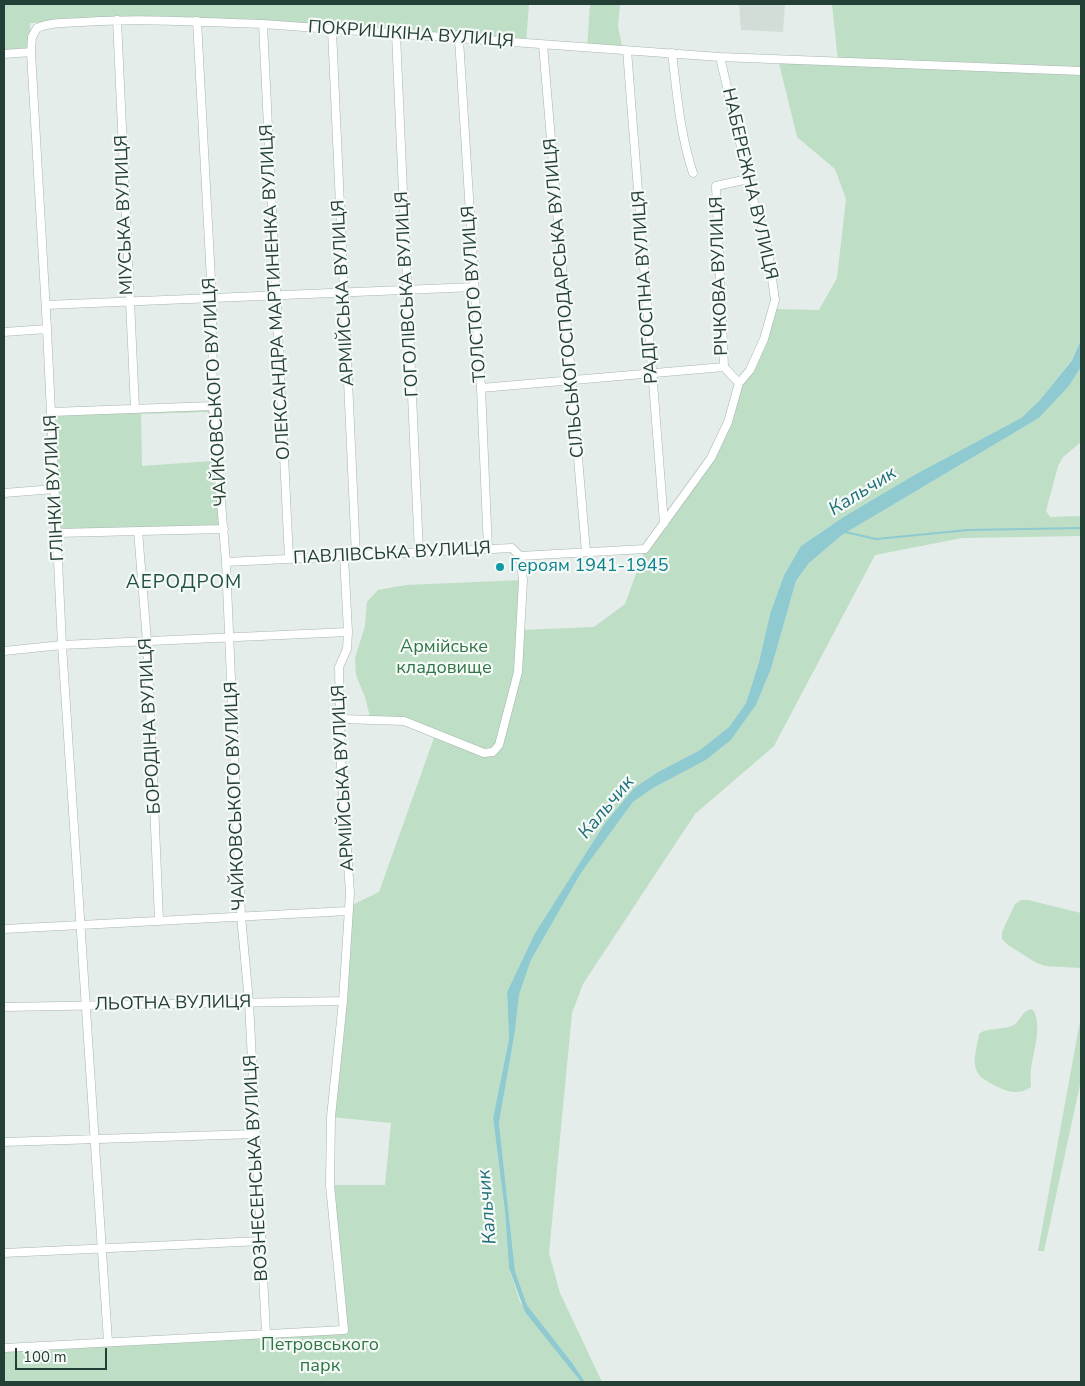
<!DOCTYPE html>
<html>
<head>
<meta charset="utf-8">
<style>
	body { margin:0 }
	#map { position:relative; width:1085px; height:1386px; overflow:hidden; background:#e4ede9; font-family:"Nunito Sans",sans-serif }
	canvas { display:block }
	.frame { position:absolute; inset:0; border:5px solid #243f36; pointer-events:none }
	.scale { position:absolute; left:15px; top:1348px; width:92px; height:22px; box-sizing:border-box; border:2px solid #243f36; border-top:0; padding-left:6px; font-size:15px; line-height:18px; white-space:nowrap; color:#243f36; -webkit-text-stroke:4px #f5faf7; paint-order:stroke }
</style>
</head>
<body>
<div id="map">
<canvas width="1085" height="1386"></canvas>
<div class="frame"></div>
<div class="scale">100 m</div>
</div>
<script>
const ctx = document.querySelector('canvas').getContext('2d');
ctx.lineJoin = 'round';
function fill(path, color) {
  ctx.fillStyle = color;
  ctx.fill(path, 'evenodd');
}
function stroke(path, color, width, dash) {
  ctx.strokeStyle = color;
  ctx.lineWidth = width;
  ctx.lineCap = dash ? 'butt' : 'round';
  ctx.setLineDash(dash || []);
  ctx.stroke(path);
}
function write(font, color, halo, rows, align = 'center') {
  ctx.font = font + ' "Nunito Sans",sans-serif';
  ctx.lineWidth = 4.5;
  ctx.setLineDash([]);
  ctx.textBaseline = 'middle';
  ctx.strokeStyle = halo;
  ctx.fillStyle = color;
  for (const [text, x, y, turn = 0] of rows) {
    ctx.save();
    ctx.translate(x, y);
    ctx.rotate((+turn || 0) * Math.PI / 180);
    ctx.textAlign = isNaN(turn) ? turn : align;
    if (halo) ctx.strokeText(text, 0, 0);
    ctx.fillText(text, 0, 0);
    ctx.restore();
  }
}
const built = new Path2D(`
	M739,4h46l-2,28 -42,-2z`);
const green = new Path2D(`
	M4,4h525l-3,39 -194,-13 -215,-10 -87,3 1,29 -27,2z
	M590,4h30l-2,23 5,23 -36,-2z
	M832,4h249v336l-9,19 -32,41 -19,18 -105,56 -71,42 -44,30 -17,29 -14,39 -11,48 -13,41 -17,24 -29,23 -42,22 -24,16 -29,35 -70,110 -28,59 2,47 -16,79 12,94 4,56 11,34 61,80h-577v-34l340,-19 -14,-144h55l6,-62 -60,-6 17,-210 31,-15 56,-157 -31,-14h-33l-6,-24 -9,-22 -1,-17 10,-32 2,-24 11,-12 28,-5 117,-5 -2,50 73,-3 31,-23 20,-55 66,-91 28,-75 11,-13 24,-61 45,1 18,-32 9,-79 -11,-30 -38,-32 -19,-78 60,2z
	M1081,367v75l-18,15 -5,9 -12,45 4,6 31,-1v20l-119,2 -87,17 -101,191 -79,68 -112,170 -11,29 -23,240 11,40 42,89h-17l-12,-18 -46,-59 -12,-34 -16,-148 16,-92 4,-36 12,-35 50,-87 52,-71 20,-14 53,-28 25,-20 25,-35 15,-36 25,-88 13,-18 33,-28 197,-117 30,-32z
	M211,408l10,119 -162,5 -6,-118zM208,412l4,49 -70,5 -1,-52z
	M1021,900h7l53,13v55l-36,-2 -10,-4 -27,-17 -6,-6v-7l13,-28z
	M1031,1009l3,2c8,19 -1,40 -3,59 -1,6 0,11 0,17 -14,10 -28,3 -41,-4 -6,-4 -12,-7 -14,-14 -4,-9 2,-25 3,-35 6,-6 25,-4 35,-9 7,-5 7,-13 17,-16z
	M1081,1016v64l-37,171h-6z`);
const water = new Path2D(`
	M1081,340v27l-12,19 -30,32 -197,117 -33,28 -13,18 -25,88 -15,36 -25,35 -25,20 -53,28 -20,14 -52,71 -50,87 -12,35 -4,36 -16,92 16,148 12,34 46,59 12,18h-4l-56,-70 -16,-44 -4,-56 -12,-94 16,-79 -2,-47 28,-59 70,-110 29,-35 24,-16 42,-22 29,-23 17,-24 13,-41 11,-48 14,-39 17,-29 44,-30 71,-42 105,-56 19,-18 32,-40z`);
const stream = new Path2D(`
	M845,532l31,7 92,-9 113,-2`);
const minor = new Path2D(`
	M117,20l18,389
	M197,21l15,277 1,108 13,156 15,354 8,86 17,331
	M263,24l26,535
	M332,30l24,526
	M396,34l23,519
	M459,39l22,349 7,161
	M543,45l43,507
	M627,50l37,473
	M672,53c5,41 8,81 21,120
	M4,54l27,-2
	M46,305l428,-18
	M4,332l43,-3
	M724,367l-8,-181 32,-7
	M724,367l15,16
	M481,388l243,-21
	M51,412l162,-6
	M4,493l51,-4
	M138,531l9,110 12,279
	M57,533l167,-4
	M226,562l286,-14 8,8 125,-7 66,-91 17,-36 11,-39 11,-13 14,-31 11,-39 -9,-64 -10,-25 -36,-154
	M4,651l58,-6 286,-13
	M341,719l63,2 80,32 9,-1 6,-7 19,-73 5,-92 -3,-24
	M4,929l344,-18
	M4,1007l339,-6
	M4,1142l251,-8
	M4,1253l257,-12
	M108,1342l-46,-697 -15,-316 -16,-277 1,-15 5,-9c13,-6 30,-5 45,-6 60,-4 121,0 181,2l457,33 361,14
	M4,1348l340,-18 -14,-145 1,-68 12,-116 7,-108 -9,-127 -2,-99 8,-18 1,-17 -4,-76`);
const markers = [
	[500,567,5,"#0f9aa8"]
];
const streetNames = [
	["ПОКРИШКІНА ВУЛИЦЯ",411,35,4],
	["НАБЕРЕЖНА ВУЛИЦЯ",749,184,77],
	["МІУСЬКА ВУЛИЦЯ",125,215,-92],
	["РІЧКОВА ВУЛИЦЯ",720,276,-92],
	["РАДГОСПНА ВУЛИЦЯ",646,287,-94],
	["ОЛЕКСАНДРА МАРТИНЕНКА ВУЛИЦЯ",276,292,-93],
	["АРМІЙСЬКА ВУЛИЦЯ",344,293,-93],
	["ГОГОЛІВСЬКА ВУЛИЦЯ",408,294,-93],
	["ТОЛСТОГО ВУЛИЦЯ",475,294,-94],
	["СІЛЬСЬКОГОСПОДАРСЬКА ВУЛИЦЯ",565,298,-95],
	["ЧАЙКОВСЬКОГО ВУЛИЦЯ",216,392,-93],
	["ГЛІНКИ ВУЛИЦЯ",55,488,-93],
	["ПАВЛІВСЬКА ВУЛИЦЯ",392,554,-3],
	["БОРОДІНА ВУЛИЦЯ",151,726,-93],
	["АРМІЙСЬКА ВУЛИЦЯ",344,778,-93],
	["ЧАЙКОВСЬКОГО ВУЛИЦЯ",236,796,-92],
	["ЛЬОТНА ВУЛИЦЯ",173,1004,-1],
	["ВОЗНЕСЕНСЬКА ВУЛИЦЯ",257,1168,-93]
];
const cultureNames = [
	["Героям 1941-1945",510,567]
];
const parkNames = [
	["Армійське",444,648],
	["кладовище",444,669],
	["Петровського",320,1346],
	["парк",320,1367]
];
const waterNames = [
	["Кальчик",863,492,-32],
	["Кальчик",607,808,-50],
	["Кальчик",488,1207,-95]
];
const neighbourhoodNames = [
	["АЕРОДРОМ",184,583]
];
fill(built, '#d2ddd8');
fill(green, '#bedec5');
fill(water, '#8ecad0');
stroke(stream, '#8ecad0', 2);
stroke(minor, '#a7b5b0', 9);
stroke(minor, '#fff', 8);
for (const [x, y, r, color] of markers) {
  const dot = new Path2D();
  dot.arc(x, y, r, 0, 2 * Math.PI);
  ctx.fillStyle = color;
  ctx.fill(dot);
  stroke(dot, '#f5faf7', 2);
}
write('18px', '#243f36', '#f5faf7', streetNames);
write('18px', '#0d838f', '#f5faf7', cultureNames, 'left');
write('18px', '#2f7546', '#f5faf7', parkNames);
write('italic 19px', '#1f6f7a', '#f5faf7', waterNames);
ctx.letterSpacing = '1px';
write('19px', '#205142', '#f5faf7', neighbourhoodNames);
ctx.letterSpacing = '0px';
</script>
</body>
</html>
